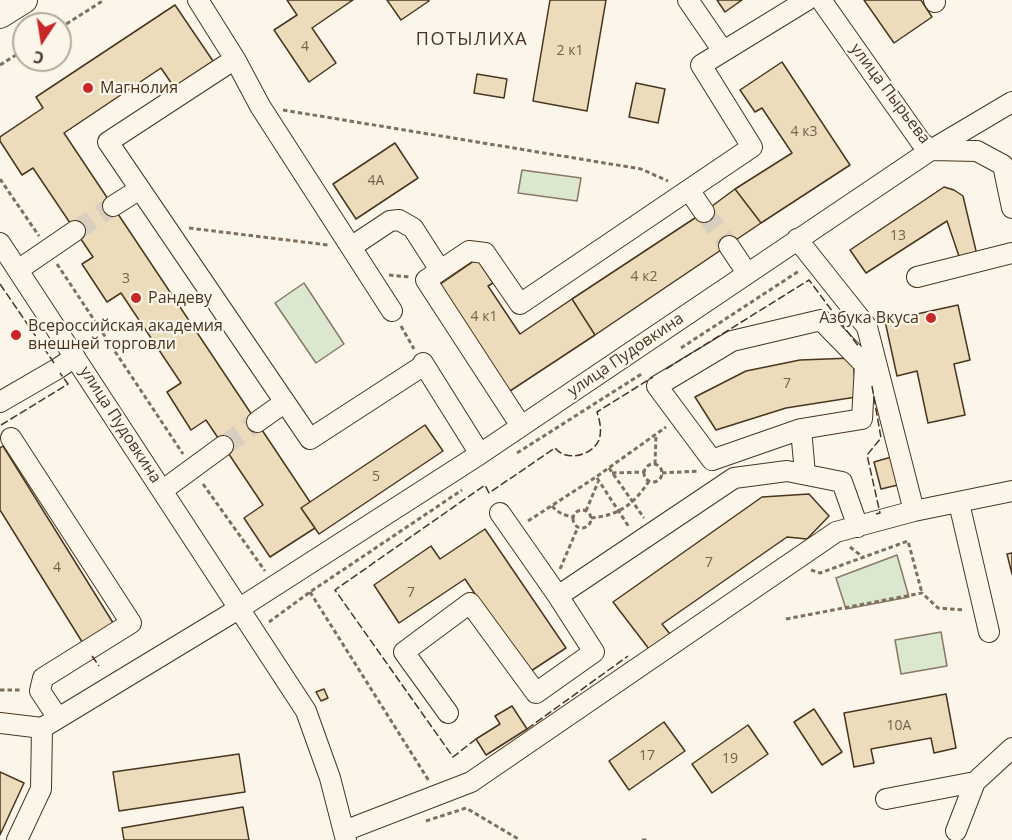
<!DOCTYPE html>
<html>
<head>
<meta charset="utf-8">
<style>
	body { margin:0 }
	#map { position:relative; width:1012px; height:840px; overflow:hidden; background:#fbf6e9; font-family:"Open Sans",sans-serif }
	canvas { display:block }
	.north { position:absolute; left:12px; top:12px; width:60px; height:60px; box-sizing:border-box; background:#fbf6e9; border:2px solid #b4a999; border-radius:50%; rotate:192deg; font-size:16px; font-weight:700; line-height:24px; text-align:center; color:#4a3520 }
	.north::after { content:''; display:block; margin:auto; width:21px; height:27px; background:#c62828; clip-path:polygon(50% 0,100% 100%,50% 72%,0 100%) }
</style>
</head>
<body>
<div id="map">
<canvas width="1012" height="840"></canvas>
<div class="north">С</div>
</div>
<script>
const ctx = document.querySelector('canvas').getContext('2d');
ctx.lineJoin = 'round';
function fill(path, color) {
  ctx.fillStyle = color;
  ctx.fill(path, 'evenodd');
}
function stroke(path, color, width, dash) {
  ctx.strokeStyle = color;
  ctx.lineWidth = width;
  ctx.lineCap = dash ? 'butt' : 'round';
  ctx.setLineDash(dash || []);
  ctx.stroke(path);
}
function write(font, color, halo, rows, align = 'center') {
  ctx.font = font + ' "Open Sans",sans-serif';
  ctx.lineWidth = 4.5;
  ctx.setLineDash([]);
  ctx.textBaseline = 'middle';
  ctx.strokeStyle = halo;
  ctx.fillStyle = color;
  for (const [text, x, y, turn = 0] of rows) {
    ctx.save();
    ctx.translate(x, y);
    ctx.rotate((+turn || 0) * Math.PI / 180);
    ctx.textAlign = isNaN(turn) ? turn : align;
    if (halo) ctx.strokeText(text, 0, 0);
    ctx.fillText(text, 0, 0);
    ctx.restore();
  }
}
const green = new Path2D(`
	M522,170l59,8 -4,23 -59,-8z
	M304,283l40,61 -28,19 -41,-60z
	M897,555l12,42 -63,12 -10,-31z
	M941,632l6,34 -46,8 -6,-34z`);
const building = new Path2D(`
	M287,0h66l-41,28 24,35 -27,19 -35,-52 23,-15z
	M387,0h42v1l-28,19z
	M550,0h56l-19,111 -54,-10z
	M717,0h25l-17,12z
	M864,0h57l11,17 -38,26z
	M175,5l38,56 -39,26 -13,-19 -97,65 246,369 -9,6 14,20 -45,29 -26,-39 19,-13 -57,-85 -15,10 -24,-38 14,-9 -60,-90 -14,9 -25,-38 11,-7 -60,-89 -11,7 -22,-34v-4l43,-29 -7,-11z
	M782,62l68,103 -89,58 -26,-34 57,-36 -30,-45 -7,4 -15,-22z
	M477,74l30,5 -3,19 -30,-5z
	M636,83l29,6 -7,34 -29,-6z
	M395,143l23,35 -62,41 -23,-35z
	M944,187l10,3 9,6 14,59 -16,7 -14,-41 -81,52 -16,-23z
	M735,189l26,34 -166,112 -23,-36 132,-87z
	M477,259l16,24 -5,3 32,48 52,-35 23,36 -85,56 -71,-106z
	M958,305l12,55 -16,4 11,51 -37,8 -11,-52 -20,5 -12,-55z
	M853,358l3,39 -70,11 -70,22 -21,-33 51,-26 54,-11z
	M425,425l18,26 -124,83 -18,-26z
	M3,446l112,180 -31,19 -84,-135v-62z
	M895,456l7,28 -21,5 -7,-27z
	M809,494l20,22 -22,23 -20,-2 -125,87 8,10 -21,15 -36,-47 149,-105z
	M485,529l81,119 -38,25 -63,-94 -66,44 -25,-38 57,-39 9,13z
	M1012,553v21l-5,-20z
	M324,689l4,9 -7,3 -5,-9z
	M946,694l10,54 -22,5 -3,-15 -60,11 3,14 -20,4 -10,-54z
	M512,706l15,23 -41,26 -10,-16 24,-15 -5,-8z
	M814,709l28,43 -20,13 -28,-43z
	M664,722l21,29 -56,39 -20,-29z
	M748,725l20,29 -56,39 -20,-29z
	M239,754l6,38 -126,19 -6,-39z
	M0,772l24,11 -24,52z
	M243,807l6,33h-125l-2,-12z`);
const minorTunnel = new Path2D(`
	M704,212l25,34
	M75,231l38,-25
	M223,446l34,-24`);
const path = new Path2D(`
	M60,28l44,-28
	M0,65l24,-15
	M283,110l358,59 27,12
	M0,179l39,57
	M189,228l139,17
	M57,264l126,190
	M389,275l21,2
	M401,326l13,23
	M681,348l118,-77
	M517,453l126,-80
	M655,464l1,-29
	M644 473a9 9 0 1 1 18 0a9 9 0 1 1-18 0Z
	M609,468l35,50
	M612,473l32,-1
	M662,473l37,-2
	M597,478l32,49
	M203,484l62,87
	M552,506c6,7 12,9 21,11
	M573 519a9 9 0 1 1 18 0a9 9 0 1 1-18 0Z
	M586,511l12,-29
	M591,518c29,-3 43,-14 58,-37
	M528,521l68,-44 70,-50
	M850,547l13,10
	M560,569l18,-42
	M811,570l9,3 88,-32 14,52
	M310,592l119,189
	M786,619l136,-26 16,15 27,2
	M269,622l41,-30 152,-102
	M0,690h22
	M426,821l40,-13 54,32
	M642,840h6`);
const minor = new Path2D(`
	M198,0l37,59 25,47 132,205
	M688,0l35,51
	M821,0l100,142 10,8 46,1 26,14 9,43
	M934,0l1,2
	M235,59l-127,83 202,297 114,-74
	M689,190l15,22
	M113,206l27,-17
	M797,239l70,88 47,184 98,-20
	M0,243l306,468 24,67 16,62
	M729,246l18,27
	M351,247l39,-26 9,-1 14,8 27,42
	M18,270l57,-39
	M917,277l95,-24
	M423,363l57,91
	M0,402l57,-33 18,-12
	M257,422l28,-20
	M521,426l-95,-146 43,-29 16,2 35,51 232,-157 -51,-82 106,-65
	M801,429l-89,31 -55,-74 75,-45 89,-21 44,45 -3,54 -61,10 4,45
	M11,438l120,185 -88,55 -3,13 18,27
	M163,490l60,-44
	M959,503l30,129
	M500,513l58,83 176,-118 53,-7 55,11 16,45
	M448,713l-44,-61 66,-49 66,90 58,-41 -36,-56
	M0,723l42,5
	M42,728l198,-120 240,-154 451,-304 81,-48
	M886,799l89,-17
	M344,831l127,-49 365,-250 78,-21
	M956,831l19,-49 37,-34
	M17,840l24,-51 1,-61`);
const major = new Path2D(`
	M0,15l24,-15`);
const fence = new Path2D(`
	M0,284l54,79
	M666,369l143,-89 50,67
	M872,386l9,52 -14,17 13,58 -4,1
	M1,425l67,-41 -8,-11
	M92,656l7,10
	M527,729l101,-73
	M476,739l-23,18 -118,-167 150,-105 4,8 66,-45c11,14 37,8 44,-8 3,-9 1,-19 -2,-28l56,-35`);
const markers = [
	[88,88,6,"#c62828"],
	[136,298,6,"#c62828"],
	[931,318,6,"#c62828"],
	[16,335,6,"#c62828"]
];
const numberNames = [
	["4",305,47],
	["2 к1",570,51],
	["4 к3",804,132],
	["4А",376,181],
	["13",898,236],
	["4 к2",644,277],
	["3",126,279],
	["4 к1",484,317],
	["7",787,384],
	["5",376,477],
	["7",709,563],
	["4",57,568],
	["7",411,593],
	["10А",899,726],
	["17",647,756],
	["19",730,759]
];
const poiNames = [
	["Магнолия",100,88],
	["Рандеву",148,298],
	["Азбука Вкуса",919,318,"right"],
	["Всероссийская академия",28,326],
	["внешней торговли",28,344]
];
const streetNames = [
	["улица Пырьева",890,94,53],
	["улица Пудовкина",626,355,-34],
	["улица Пудовкина",120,425,57]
];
const neighbourhoodNames = [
	["ПОТЫЛИХА",472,40]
];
fill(green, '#dce7d0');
stroke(green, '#887966', 1.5);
fill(building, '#ecdcbc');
stroke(building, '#4a3520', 1.5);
stroke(minorTunnel, '#d8cfc1', 20, [20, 10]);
stroke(minor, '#4a3520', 22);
stroke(major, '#4a3520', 28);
stroke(path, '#7f6f5c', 3, [4.5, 3]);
stroke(minor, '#fbf6e9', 20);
stroke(major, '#fbf6e9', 26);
stroke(fence, '#4a3520', 1.5, [8, 3]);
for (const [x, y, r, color] of markers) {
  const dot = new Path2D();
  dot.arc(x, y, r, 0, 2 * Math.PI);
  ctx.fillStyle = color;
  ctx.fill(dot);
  stroke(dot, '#fbf6e9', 2);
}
write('14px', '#725f47', null, numberNames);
write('16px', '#4a3520', '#fbf6e9', poiNames, 'left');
write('16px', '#4a3520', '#fbf6e9', streetNames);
ctx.letterSpacing = '1.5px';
write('18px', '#4a3520', '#fbf6e9', neighbourhoodNames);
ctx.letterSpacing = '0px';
</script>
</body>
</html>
